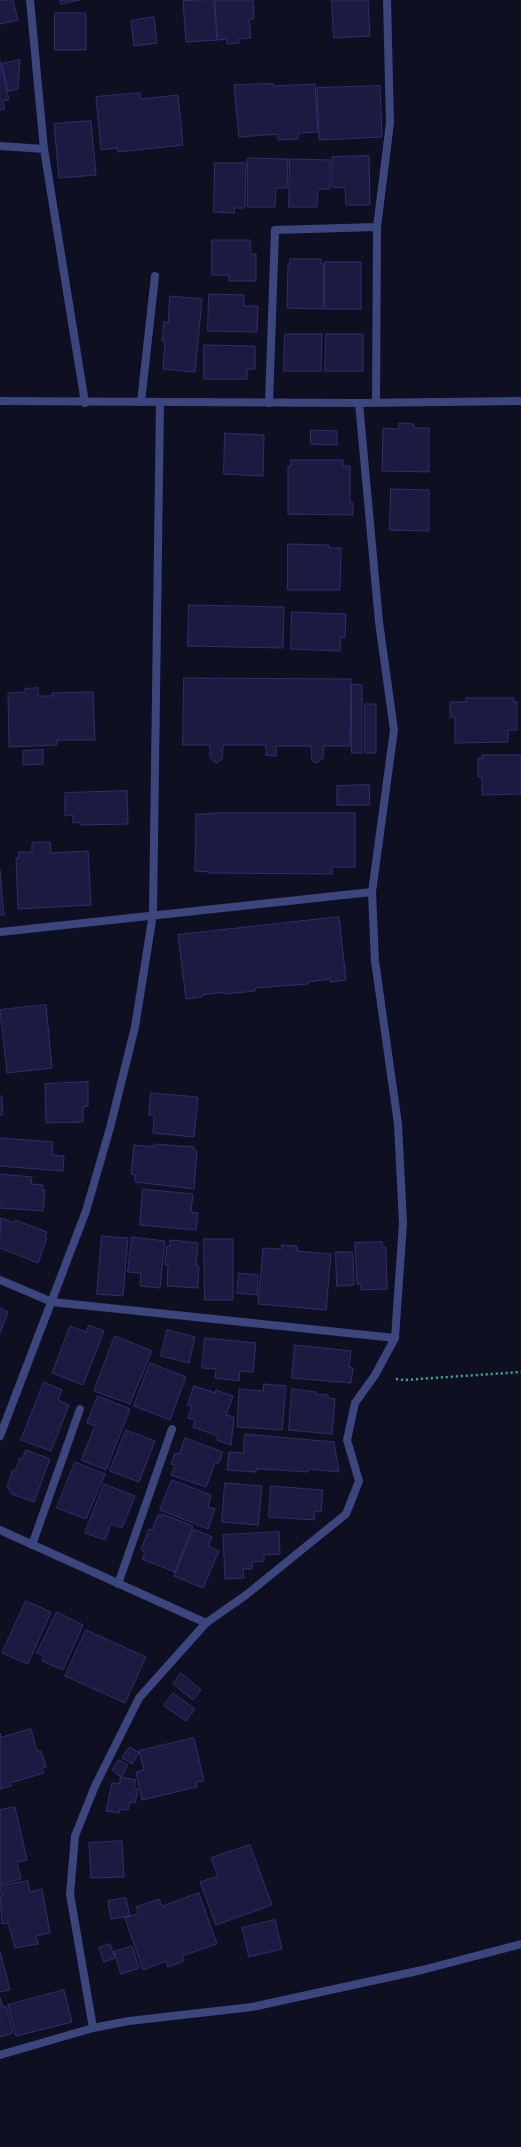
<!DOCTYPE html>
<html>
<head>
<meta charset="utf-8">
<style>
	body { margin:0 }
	canvas { display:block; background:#0e0f21 }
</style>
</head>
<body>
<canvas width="521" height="2147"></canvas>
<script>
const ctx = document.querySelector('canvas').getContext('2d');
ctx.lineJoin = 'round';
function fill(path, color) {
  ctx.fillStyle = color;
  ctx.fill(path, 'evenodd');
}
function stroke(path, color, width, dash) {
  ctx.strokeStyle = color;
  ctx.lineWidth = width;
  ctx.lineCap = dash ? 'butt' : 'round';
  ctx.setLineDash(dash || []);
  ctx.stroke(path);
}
const building = new Path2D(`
	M0,0h13l5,20 -18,4z
	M60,0h20l-19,4z
	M214,0l3,40 -31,2 -3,-41z
	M215,0h38l1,19h-5l2,19 -12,1v4l-12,1v-5l-9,1z
	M332,0h36l2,36 -36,2z
	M55,13h31v37h-31z
	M154,17l3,26 -23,3 -3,-25z
	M20,60l-2,29 -10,2 -6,-27z
	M0,61l9,39 -6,1 2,8 -5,1z
	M273,84v2l42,-2 3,48 -20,1v6l-20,1v-6l-39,3 -5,-52z
	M380,86l2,51 -63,3 -2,-52z
	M140,93l1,6 37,-4 5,50 -65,7 -1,-4 -16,2 -5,-53z
	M91,121l5,54 -37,3 -5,-54z
	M369,156l1,49h-24l-1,-17 -13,-1v-30z
	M248,158l40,1 -1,29h-11l-1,19h-27z
	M290,159l40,1v29h-12l-1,18h-28z
	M215,163h31l-1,45h-11l1,5 -21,-1z
	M212,240h38l1,14h5v27h-27v-6h-17z
	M290,259h31v5h3l-1,45 -36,-1 1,-44h2z
	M325,262h36v47h-36z
	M209,294l35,1v11h14l-1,26 -49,-1z
	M170,296l32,3 -7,73 -32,-3 2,-27 -3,-1 2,-19h4z
	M285,334h37l-1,37h-37z
	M326,334h37v37h-38z
	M204,345l51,1v23h-8v10h-43z
	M399,423l15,1v4h15v44l-47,-1 1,-43 15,1z
	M311,430l26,1v14l-26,-1z
	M225,433l39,2 -1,41 -39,-2z
	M291,460h52v6h7v37h3v12l-65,-1v-48h3z
	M391,489l38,1v41l-39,-1z
	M288,544l41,1v3h12l-1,42h-52z
	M189,605l95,2 -1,41 -95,-2z
	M292,612l54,2 -1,24 -4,-1 -1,14 -49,-2z
	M184,678l167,1 -1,67h-26l-1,12 -6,5 -5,-2 -1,-15h-35v10l-10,-1v-10h-43l-1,14 -5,4 -3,-1 -4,-5v-12h-27z
	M352,684l10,1v68h-10z
	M38,688v8h15l-1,-3 41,-1 2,48h-38v5l-48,2 -1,-54 17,-1v-3z
	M466,698h48l-1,4h4v28h-9v12l-53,1v-26h-5v-15h16z
	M365,704h11v49h-11z
	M43,750v14l-20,1v-14z
	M482,755h39v39l-39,1v-18h-4v-19h5z
	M369,785l1,20h-33v-19z
	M127,791l1,33 -48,1v-3l-7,1v-8l-8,1v-23z
	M210,813h145v54h-23v7l-123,-1v-1l-14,-1 1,-57h14z
	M50,842l1,11 37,-2 3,54 -73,4 -2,-51h3l-1,-6h14v-9z
	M0,870l4,45h-4z
	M339,917l7,63 -16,2v-3l-22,3v2l-53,4v3l-31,3 -1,-2 -21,3v2l-16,2 -8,-64z
	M46,1005l6,63 -45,5 -7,-63z
	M88,1082v24l-5,1v15l-37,1 -1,-39z
	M151,1093l47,4 -4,40 -41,-4 1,-17 -5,-1z
	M0,1096h2l1,18 -3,1z
	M0,1138l53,4 -1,13 12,1 -1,15 -63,-5z
	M154,1144l40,3v3l3,1 -3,38 -59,-7v-7l-4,-1 3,-29 20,2z
	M0,1174l32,3 -1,7 12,1 -1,5h3l-2,21 -43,-3z
	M143,1189l50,5 -2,18 7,1 -2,17 -56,-5z
	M1,1218l13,5 1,-3 32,12 -2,6h2l-9,25 -38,-15z
	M102,1236l26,2 -5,58 -26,-2z
	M132,1237l33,4 -5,47 -20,-2 1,-13 -13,-1z
	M204,1239h29v61h-28z
	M170,1240l28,3 -2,22 3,1 -1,22 -31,-2 1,-21h-3l2,-19h3z
	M382,1242l1,5h3l1,42 -26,1v-6h-4l-2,-41z
	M282,1245l15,1v5l34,3 -5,56 -68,-6 5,-56 18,1z
	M336,1252h17l1,33 -17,1z
	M239,1273l19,2 -1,20 -20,-2z
	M0,1308l8,4 -8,21z
	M89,1325l15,6 -21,54 -31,-12 18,-47 16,6z
	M167,1330l28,7 -6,26 -28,-7z
	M115,1336l37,15 -22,53 -36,-13z
	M205,1338l51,5 -3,29 -13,-1 -1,10 -24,-3 1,-9 -14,-1z
	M295,1345l56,6 -2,16 4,1 -2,15 -59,-5z
	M150,1363l36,14 -16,43 -36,-14z
	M44,1382l18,8 -4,10 11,5 -18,46 -30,-11z
	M264,1384l22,2 -4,44 -45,-3 2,-38 24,2z
	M194,1386l21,7 1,-3 17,6 -7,19 8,2 -3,28 -14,-5 1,-4 -25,-9 2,-7 -7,-2 4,-12 -4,-1z
	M292,1389l24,3v2l12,1v3l7,1 -3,35 -43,-4z
	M98,1396l32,13 -24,61 -25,-10 14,-34 -8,-3z
	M126,1430l29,11 -16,41 -29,-11z
	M245,1434l89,8 5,30 -30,-3 -1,3 -45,-3h-7v3l-29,-2 2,-18 14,1z
	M185,1438l38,14 -5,12 -3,-1 -9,24 -35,-12 4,-10 -4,-1 4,-11 4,1z
	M26,1450l24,9 -16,43 -22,-8 -5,-8 6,-16 2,1 5,-13 2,1z
	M75,1462l30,12 -19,45 -29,-11z
	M172,1480l39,15 -3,12 7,2 -7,20 -48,-19z
	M225,1483l37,3 -4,39 -36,-3z
	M104,1484l31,12 -13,32 -11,-4 -6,16 -20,-7z
	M271,1486l52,4 -2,22 -6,-1 -1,9 -45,-3z
	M162,1514l31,12 -18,46 -33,-13 3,-7 -4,-2 8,-21 3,1 6,-15 3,1z
	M194,1529l18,8 -4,9 11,5 -16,37 -29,-12z
	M279,1532l1,22 -16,1v6l-12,1v7h-9l1,9 -19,1 -2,-44z
	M26,1601l25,11 -23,52 -26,-11z
	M57,1612l26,13 -20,45 -21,-9 2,-4 -7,-4z
	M86,1630l60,27 -21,46 -60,-27z
	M181,1673l20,17 -8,10 -20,-16z
	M173,1693l22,16 -9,12 -22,-15z
	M31,1729l6,22h4l5,16 -4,1 2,5 -34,10 1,3 -11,3v-56l1,4z
	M194,1738l10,43 -8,1 1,5 -55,13 -6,-28 8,-2 -5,-19z
	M130,1747l9,6 -7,11 -10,-6z
	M119,1760l9,5 -7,12 -9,-7z
	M121,1777l15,3 -2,8 4,1 -3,14 -5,-1 -2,8 -8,-1 -1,4 -13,-2 6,-28 7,1z
	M15,1807l12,53 -10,2 4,17 -21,5v-74z
	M122,1841l2,36 -33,1 -2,-35z
	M250,1845l22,60 -56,20 -16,-43 18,-6 -7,-18z
	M28,1881l2,11 12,-3 8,44 -14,3 2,8 -23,4 -7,-25 -6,1 -2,-28h2l-2,-10z
	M199,1893l18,51 -35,12 2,5 -16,6 -2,-6 -23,9 -18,-52 14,-5 -3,-6 23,-8 3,7z
	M126,1898l4,18 -19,3 -3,-18z
	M275,1920l7,29 -33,8 -7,-29z
	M110,1944l5,14 -11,4 -5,-14z
	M132,1946l7,22 -18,6 -7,-22z
	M0,1952l10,38 -10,2z
	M64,1990l8,32 -56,14 -8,-31z
	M0,1998l3,9 3,-1 7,27 -13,4z`);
const path = new Path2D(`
	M396,1379l8,1 117,-8`);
const service = new Path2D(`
	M141,402l14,-126
	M32,1545l48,-136
	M118,1584l54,-155`);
const minor = new Path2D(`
	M30,0l14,149 41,254
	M0,146l44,3
	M376,402l1,-175 13,-104 -3,-123
	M269,403l6,-173 102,-3
	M0,932l372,-40
	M0,1280l52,22 343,36
	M0,1530l206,93
	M93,2028l-23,-134 5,-58 20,-50 44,-88 67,-75 40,-28 100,-81 13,-33 -12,-41 8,-37 20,-28 20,-37 8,-115 -5,-99 -23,-163 -3,-69 22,-162 -15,-108 -20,-219
	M0,2055l93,-27 36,-7 123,-14 170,-37 99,-26`);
const tertiary = new Path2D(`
	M0,401l359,2 162,-2
	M0,1436l86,-225 24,-83 25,-101 18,-113 7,-512`);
fill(building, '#1b1b41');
stroke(building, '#2e2e6c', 1);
stroke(path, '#33ae8e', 2.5, [2, 3]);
stroke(service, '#3b467e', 8);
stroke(minor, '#3b467e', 8);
stroke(tertiary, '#3b467e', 8);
</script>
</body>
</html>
